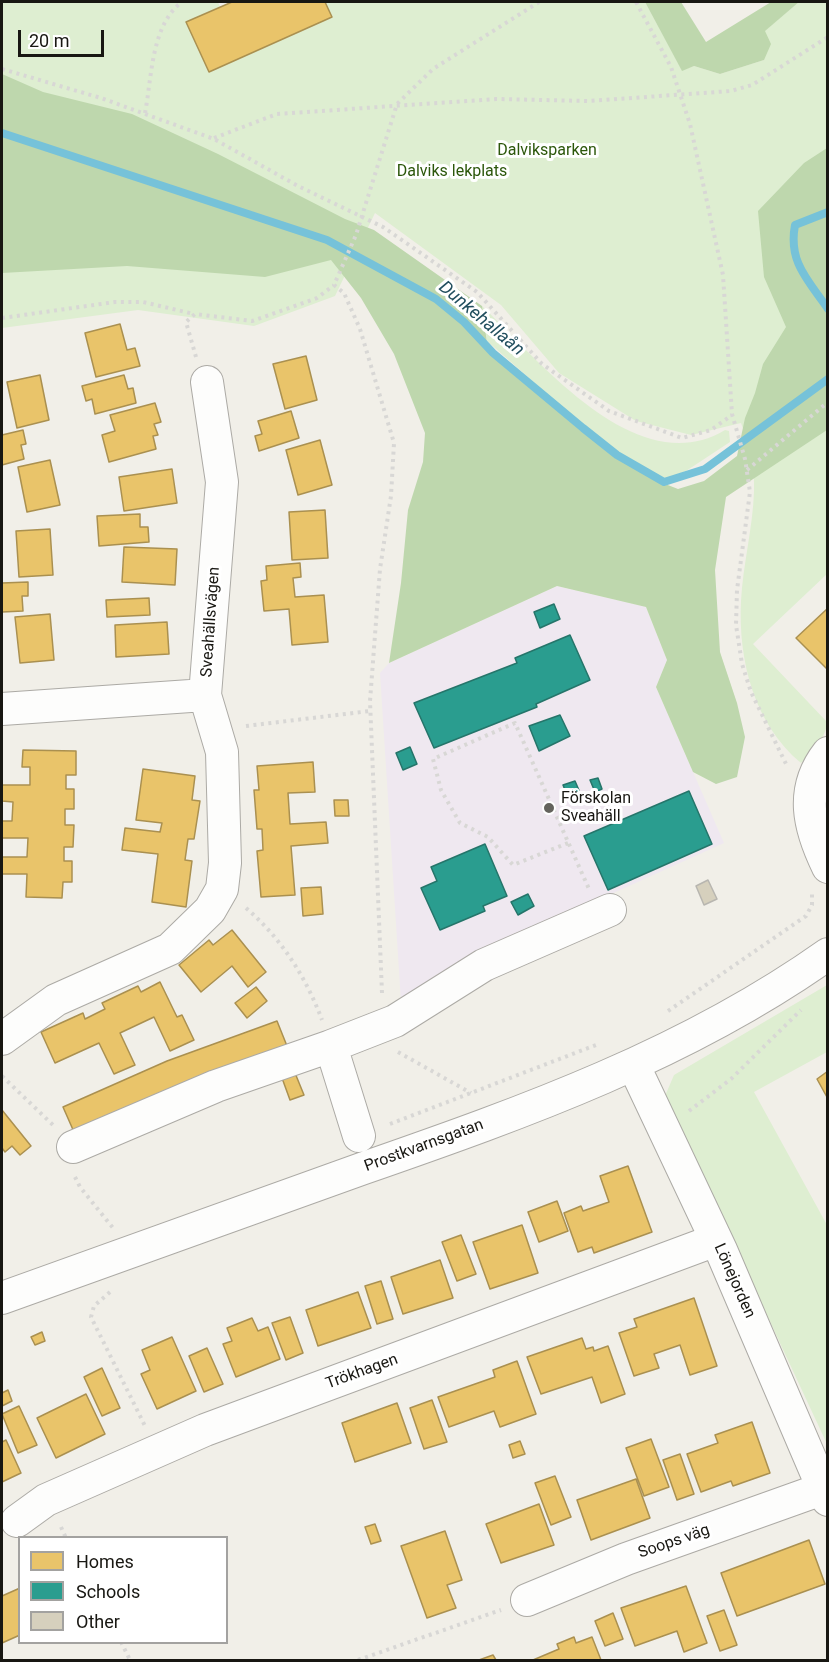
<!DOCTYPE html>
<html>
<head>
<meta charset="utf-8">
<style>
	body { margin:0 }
	#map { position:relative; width:829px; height:1662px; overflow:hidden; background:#f1efe8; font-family:Roboto,sans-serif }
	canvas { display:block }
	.frame { position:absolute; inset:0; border:3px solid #181712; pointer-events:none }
	.legend { position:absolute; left:18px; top:1536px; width:210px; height:108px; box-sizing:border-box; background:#fff; border:2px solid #a3a2a0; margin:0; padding:8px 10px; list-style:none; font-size:18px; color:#181712 }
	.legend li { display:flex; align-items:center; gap:12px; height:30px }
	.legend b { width:30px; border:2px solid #a3a2a0 }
	.scale { position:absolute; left:18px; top:30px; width:86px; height:27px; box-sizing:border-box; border:3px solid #181712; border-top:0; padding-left:8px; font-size:18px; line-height:21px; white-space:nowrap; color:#181712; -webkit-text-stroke:4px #fff; paint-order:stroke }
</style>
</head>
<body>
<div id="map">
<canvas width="829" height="1662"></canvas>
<div class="frame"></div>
<ul class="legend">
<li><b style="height:16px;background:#e9c46a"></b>Homes</li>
<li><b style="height:16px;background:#2a9d8f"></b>Schools</li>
<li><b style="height:16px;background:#d6d0bd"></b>Other</li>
</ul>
<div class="scale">20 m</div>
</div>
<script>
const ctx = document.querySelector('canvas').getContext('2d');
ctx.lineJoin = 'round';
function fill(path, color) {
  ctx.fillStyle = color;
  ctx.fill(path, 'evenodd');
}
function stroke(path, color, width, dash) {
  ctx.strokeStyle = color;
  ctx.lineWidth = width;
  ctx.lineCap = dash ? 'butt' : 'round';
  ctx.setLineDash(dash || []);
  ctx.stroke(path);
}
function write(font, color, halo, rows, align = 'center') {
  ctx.font = font + ' Roboto,sans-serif';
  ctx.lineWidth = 6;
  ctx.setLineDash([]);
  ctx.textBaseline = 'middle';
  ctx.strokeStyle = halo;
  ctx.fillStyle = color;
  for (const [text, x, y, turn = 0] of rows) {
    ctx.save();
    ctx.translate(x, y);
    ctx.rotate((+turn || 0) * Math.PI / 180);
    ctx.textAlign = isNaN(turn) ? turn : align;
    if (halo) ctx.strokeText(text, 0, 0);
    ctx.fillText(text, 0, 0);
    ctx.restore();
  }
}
const education = new Path2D(`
	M557,586l89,21 21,53 -11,27 68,156 -190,86 -133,73 -21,-329 9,-10z`);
const green = new Path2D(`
	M2,2h216l2,5 -34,15 23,50 123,-55 -7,-15h320l37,68 12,-4 26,8 44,-14v-29l35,-29h28v572l-74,70 74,78c0,13 -15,33 -26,41 -47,-39 -63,-103 -60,-162 2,-37 12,-74 13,-110 1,-24 -5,-46 -13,-68l-50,12 -55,-14 -77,-48 -58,-68 -126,-92 -40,83 -81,30 -116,-16 -136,18z
	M482,306c58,55 155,177 243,124l4,1 1,11 -44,29 -24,9 -51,-30 -124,-109z
	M827,985v67l-73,40 73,133v219l-162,-348 9,-21z`);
const forest = new Path2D(`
	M645,2h36l25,40 65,-40h28l-34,29 6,13 -7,16 -44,14 -26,-8 -12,5z
	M2,74l41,18 89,22 86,40 127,65 29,11 108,76 6,44 106,91 56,37 28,11 26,-8 33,-25 8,-38 10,-25 8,-29 23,-37 -22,-50 -6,-66 46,-48 23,-15v282l-101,67 -11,73 5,82 17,51 8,34 -8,40 -21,7 -23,-12 -37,-85 11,-27 -21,-53 -89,-21 -168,77 12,-80 7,-73 15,-48 2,-29 -31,-79 -33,-56 -30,-38 -66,17 -138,-11 -125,7z`);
const homes = new Path2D(`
	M232,2h93l7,15 -123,55 -23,-50z
	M120,324l7,26 8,-2 5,18 -44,11 -11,-44z
	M306,356l11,44 -32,9 -12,-45z
	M40,375l9,45 -32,8 -10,-46z
	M124,375l4,14 5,-1 3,15 -41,11 -3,-15 -6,2 -4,-15z
	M155,403l6,19 -7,2 4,11 -5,1 3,13 -47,13 -7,-27 13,-4 -5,-16z
	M291,411l8,27 -40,13 -4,-15 7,-2 -4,-13z
	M23,430l3,14 -5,1 3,14 -22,6v-30z
	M320,440l12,45 -34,10 -12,-45z
	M50,460l10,45 -33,7 -9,-45z
	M172,469l5,34 -53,8 -5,-34z
	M325,510l3,48 -36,2 -3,-48z
	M140,514v13h8l1,15 -50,4 -2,-30z
	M50,529l3,46 -34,2 -3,-46z
	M124,547l53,2 -2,36 -53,-3z
	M300,563l1,14 -8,1 2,19 29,-2 4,47 -36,3 -3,-36 -25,2 -3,-30 6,-1 -1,-14z
	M28,582v14h-6l1,15 -21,1v-29z
	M149,598l1,17 -43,2 -1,-17z
	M828,608v62l-32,-32z
	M50,614l4,46 -34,3 -5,-46z
	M167,622l2,32 -53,3 -1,-32z
	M23,750l53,1v24h-10v14h8v20h-9v16h9l-1,22h-9v14h8v21h-9l-1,16 -36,-1 1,-23h-25v-17h25l1,-19h-26v-17h10l1,-19 -11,-1v-16h28v-18h-8z
	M313,762l2,30 -27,1 2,31 36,-2 2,21 -37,3 4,49 -34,2 -4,-46 6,-1 -1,-21h-5l-3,-39h5l-2,-24z
	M143,769l52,7 -3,24 8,1 -6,38h-6l-3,21 7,1 -6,46 -34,-5 6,-48 -36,-4 3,-22 35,4 2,-9 -26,-3z
	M334,800h14l1,16h-14z
	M321,887l2,27 -20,2 -2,-28z
	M232,930l34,42 -18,15 -16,-21 -31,26 -22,-27 30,-25 4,5z
	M160,982l17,35 5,-2 12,25 -24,11 -16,-34 -34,16 15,32 -21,9 -15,-31 -44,20 -14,-31 42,-19 2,6 20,-10 -3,-6 36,-17 3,6z
	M256,987l11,14 -20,17 -12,-15z
	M277,1021l10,25 -213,86 -11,-25 104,-46z
	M828,1071v28l-11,-20z
	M295,1073l9,22 -14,5 -8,-22z
	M2,1110l29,36 -11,9 -8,-9 -7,6 -3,-4z
	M628,1166l24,66 -58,21 -2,-6 -14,5 -14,-39 17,-7 2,5 26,-9 -9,-26z
	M557,1201l11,30 -29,11 -11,-30z
	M522,1225l16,48 -48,16 -17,-47z
	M461,1235l15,39 -19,7 -15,-39z
	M440,1260l13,38 -50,16 -12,-37z
	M381,1281l12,38 -16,5 -12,-38z
	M358,1292l13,36 -53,18 -12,-36z
	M694,1298l23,68 -27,9 -10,-30 -26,9 5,14 -25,8 -15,-43 18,-6 -3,-8z
	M290,1317l13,36 -17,7 -14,-37z
	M252,1318l6,13 10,-4 12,32 -44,18 -13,-33 9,-3 -5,-13z
	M42,1332l3,9 -10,4 -4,-8z
	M172,1337l24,54 -39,18 -16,-35 9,-4 -8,-20z
	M582,1338l4,11 7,-2 1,4 14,-5 17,48 -24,9 -9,-26 -51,17 -14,-37z
	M207,1348l16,36 -19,8 -15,-36z
	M517,1361l19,53 -36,13 -6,-16 -45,16 -11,-30 57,-20 -2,-7z
	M102,1368l18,40 -18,8 -18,-39z
	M8,1390l4,11 -10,5v-13z
	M86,1394l19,40 -49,24 -19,-40z
	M432,1400l15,42 -23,7 -14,-41z
	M397,1403l14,40 -56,19 -13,-39z
	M19,1406l18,39 -19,8 -16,-39z
	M752,1422l18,51 -37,13 -2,-5 -30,11 -14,-38 31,-11 -3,-8z
	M651,1439l18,48 -25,9 -18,-48z
	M6,1440l15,33 -19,9v-40z
	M520,1441l5,13 -12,4 -4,-13z
	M680,1454l14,40 -17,6 -14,-40z
	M555,1476l16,41 -20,8 -16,-42z
	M636,1479l14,39 -59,22 -14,-40z
	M539,1504l15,41 -53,18 -15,-39z
	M375,1524l6,17 -10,3 -6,-17z
	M445,1531l17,49 -15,5 9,23 -29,10 -26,-72z
	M809,1540l16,44 -88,32 -16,-43z
	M686,1586l21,57 -23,9 -7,-21 -42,15 -14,-38z
	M20,1588v47l-18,8v-47z
	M724,1610l13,35 -17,6 -13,-35z
	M613,1613l10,26 -18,7 -10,-25z
	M574,1637l2,6 16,-6 9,23h-68l26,-11 -2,-5z
	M493,1655l3,5h-17z`);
const schools = new Path2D(`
	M554,604l6,15 -20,9 -6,-16z
	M570,635l20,45 -54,24 1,3 -103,41 -20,-45 103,-40 -2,-5z
	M560,715l10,21 -31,15 -10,-25z
	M410,747l7,17 -14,6 -7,-17z
	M598,778l4,11 -7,3 -5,-12z
	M575,781l6,14 -12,5 -6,-15z
	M689,791l23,53 -104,46 -24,-54z
	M485,844l22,52 -24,10 2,5 -45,19 -19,-42 16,-7 -6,-14z
	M528,894l6,12 -16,9 -7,-13z`);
const stream = new Path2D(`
	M2,133l325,107 109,59 28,23 29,31 90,75 34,27 47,27 41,-13 123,-90
	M828,212l-33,13c-7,37 13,55 33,84`);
const building = new Path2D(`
	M708,880l9,19 -13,6 -8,-19z`);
const path = new Path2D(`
	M636,2l35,65 19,57 33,151 9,139 13,45 5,33 -13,98 -1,35 6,39 9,28 36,74
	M2,69l99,29 113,41 84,47 85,41 94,65 65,72 67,47 73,27 29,-8 21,-15
	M145,113c7,-36 6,-88 37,-111
	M214,138l63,-24 219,-15 93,2 142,-10 21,-6 76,-48
	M2,318l113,-16h28l51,12
	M196,357l-10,-35 9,-8 57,7 65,-23 17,-13
	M747,470l81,-68
	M246,726l124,-15
	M568,843l-55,22 -25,-28 -28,-14 -19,-33 -8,-31 82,-36 74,166
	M246,908c35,30 60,69 76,112
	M382,993l-12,-292 10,-132 11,-73 3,-53 -34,-114 -16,-36 -10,-8 22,-50 41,-131 36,-35 106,-67
	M668,1011l138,-95 6,-11v-13
	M398,1052l73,41
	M2,1076l51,49
	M689,1111l42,-32 70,-69
	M390,1124l206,-79
	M75,1177l5,10 33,41
	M110,1292l-16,14 -3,11 54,109
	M61,1527l5,11
	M121,1642l9,18
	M358,1660l143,-50`);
const minor = new Path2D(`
	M2,709l203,-14 17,-213 -15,-100
	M828,753c-29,37 -19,75 0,114
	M2,1039l54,-39 114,-51 40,-39 12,-21 3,-26 -3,-111 -17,-57
	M634,1066l87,184 107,250
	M359,1136l-28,-90 64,-25 89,-56 126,-55
	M73,1147l143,-61 115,-40
	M2,1298c120,-44 241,-87 362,-130 161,-56 323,-114 464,-214
	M17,1521l29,-21 159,-70 511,-190
	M527,1600l99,-41 196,-70`);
const markers = [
	[549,808,6,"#64635d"]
];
const parkNames = [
	["Dalviksparken",547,151],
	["Dalviks lekplats",452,172]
];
const streetNames = [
	["Sveahällsvägen",211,622,-86],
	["Prostkvarnsgatan",424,1146,-20],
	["Lönejorden",734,1281,66],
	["Trökhagen",362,1372,-20],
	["Soops väg",674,1542,-19]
];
const poiNames = [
	["Förskolan",561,799],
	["Sveahäll",561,817]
];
const waterNames = [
	["Dunkehallaån",481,319,40]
];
fill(education, '#efe8f0');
fill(green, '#deeed1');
fill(forest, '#bed7ad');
fill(homes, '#e9c46a');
stroke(homes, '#aa9050', 1.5);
fill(schools, '#2a9d8f');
stroke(schools, '#25756a', 1.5);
stroke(stream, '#76c2d9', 8);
fill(building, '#d6d0bd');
stroke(building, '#b8b6b0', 1.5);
stroke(minor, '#acaaa5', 34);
stroke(path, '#d8d7d5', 4, [3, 4.5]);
stroke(minor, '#fdfdfc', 32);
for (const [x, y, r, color] of markers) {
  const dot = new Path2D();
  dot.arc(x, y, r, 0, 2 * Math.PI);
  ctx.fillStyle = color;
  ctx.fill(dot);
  stroke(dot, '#fff', 2);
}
write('16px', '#2c570b', '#fff', parkNames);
write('16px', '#181712', '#fff', streetNames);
write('16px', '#181712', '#fff', poiNames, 'left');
write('italic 18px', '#224f5f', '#fff', waterNames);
</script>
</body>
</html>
